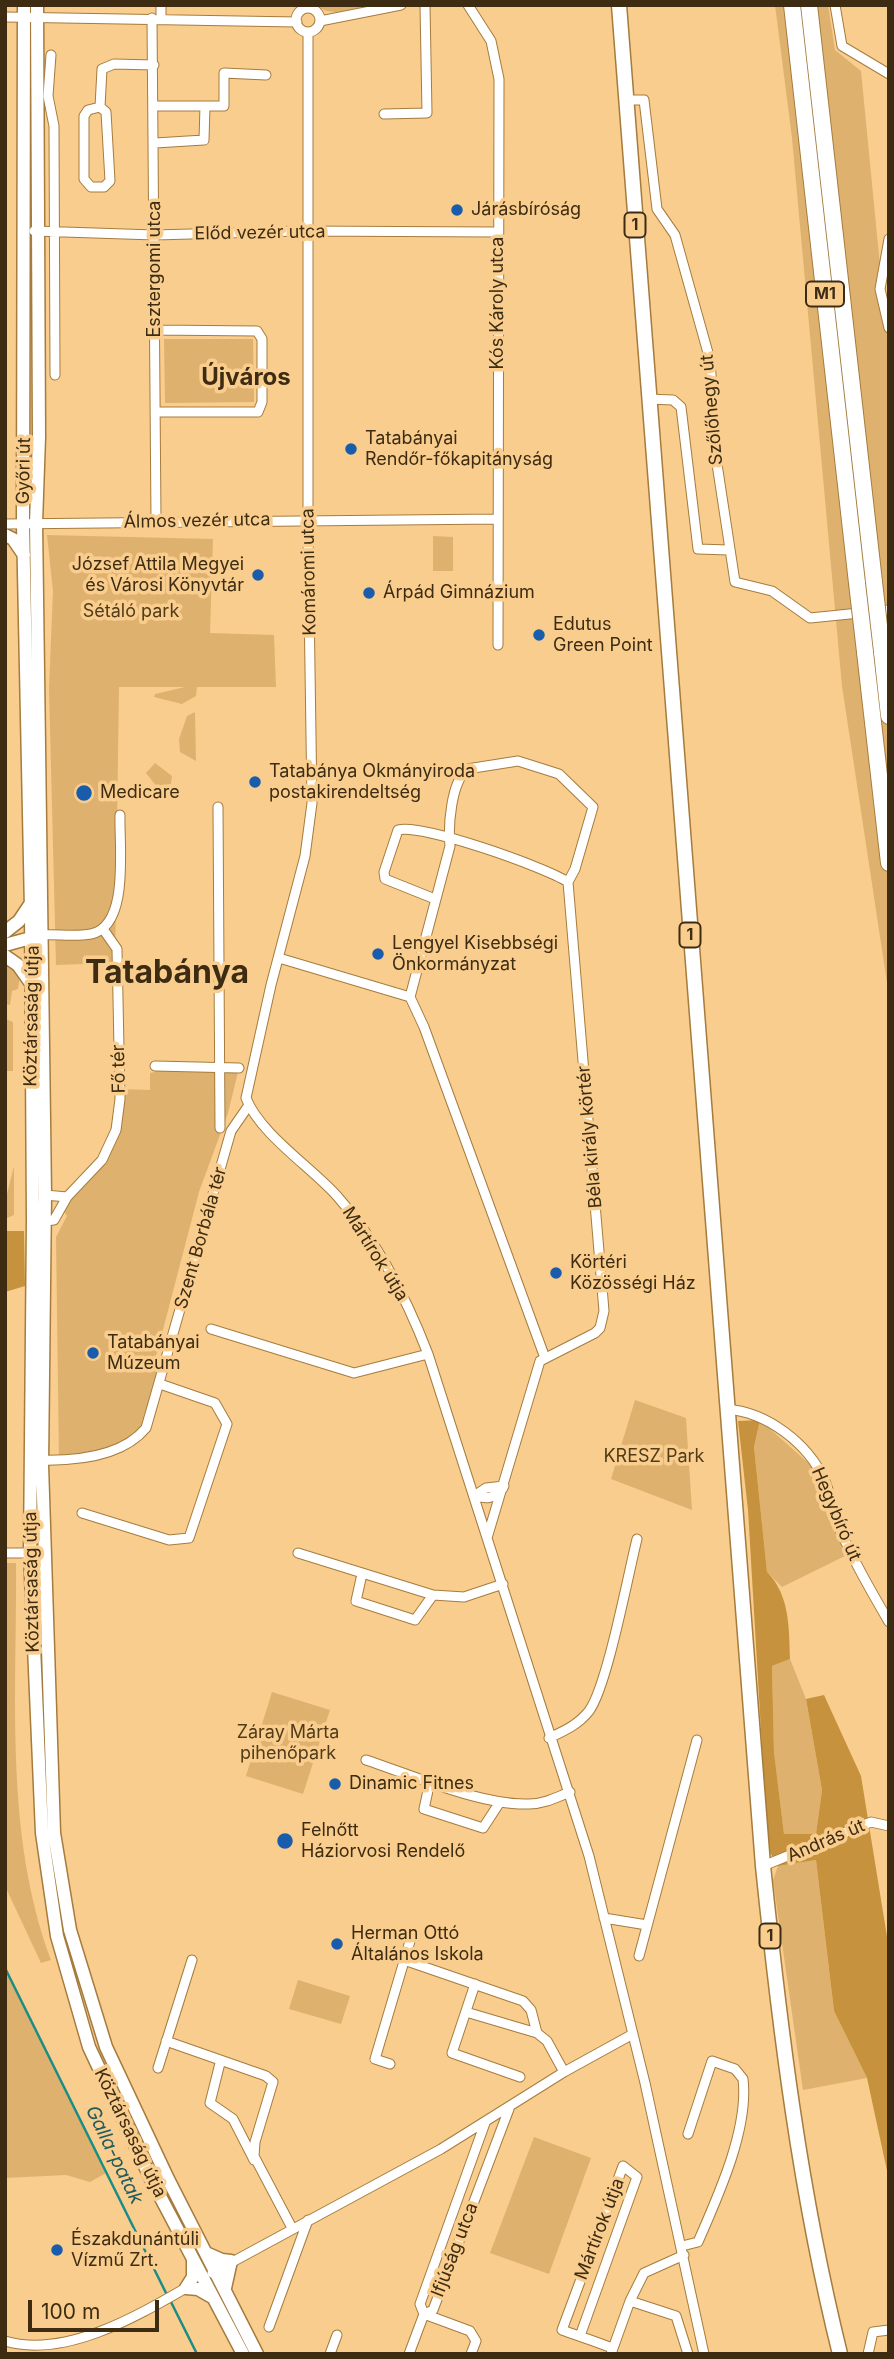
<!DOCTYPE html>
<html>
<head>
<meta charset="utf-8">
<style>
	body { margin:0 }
	#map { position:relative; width:894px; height:2359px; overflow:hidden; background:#f9cd8e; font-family:Inter,sans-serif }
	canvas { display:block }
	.frame { position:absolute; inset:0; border:7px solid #3d2c12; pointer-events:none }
	.scale { position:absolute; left:28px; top:2300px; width:131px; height:32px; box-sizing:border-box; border:4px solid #3d2c12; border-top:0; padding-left:9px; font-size:21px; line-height:24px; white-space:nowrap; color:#3d2c12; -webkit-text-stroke:5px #f9cd8e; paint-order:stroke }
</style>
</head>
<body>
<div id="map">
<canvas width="894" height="2359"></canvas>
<div class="frame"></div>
<div class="scale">100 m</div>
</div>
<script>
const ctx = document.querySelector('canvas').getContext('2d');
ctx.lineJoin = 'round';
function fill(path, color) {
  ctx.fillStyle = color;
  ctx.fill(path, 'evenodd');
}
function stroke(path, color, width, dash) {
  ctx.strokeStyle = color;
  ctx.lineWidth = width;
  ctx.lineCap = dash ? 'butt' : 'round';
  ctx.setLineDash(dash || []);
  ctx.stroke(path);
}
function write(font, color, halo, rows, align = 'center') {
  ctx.font = font + ' Inter,sans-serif';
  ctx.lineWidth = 7;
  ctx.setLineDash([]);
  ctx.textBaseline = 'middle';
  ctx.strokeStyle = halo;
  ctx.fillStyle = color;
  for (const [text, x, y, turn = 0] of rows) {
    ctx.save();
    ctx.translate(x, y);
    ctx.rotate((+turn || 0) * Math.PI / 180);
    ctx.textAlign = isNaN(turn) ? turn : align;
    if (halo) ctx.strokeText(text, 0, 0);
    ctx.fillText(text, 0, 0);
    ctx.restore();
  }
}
const green = new Path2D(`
	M317,5h55c-16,3 -42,14 -55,0z
	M775,5h53l7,45 26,21 28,287v638l-47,-310 -50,-548z
	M164,339h89l1,63 -89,1z
	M47,535l166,4 -3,94 64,2 2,52h-79l-1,9 -14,8 -28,-7 1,-3 30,-7h-66l-4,276 -59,2 -7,-277 4,-97z
	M433,536l20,1v34h-20z
	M195,712l1,49 -16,-9 -1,-13 8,-23z
	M155,763l17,13 -1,8 -14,3 -11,-14z
	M5,960l15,16 -2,13 -6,2 -2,14 -5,-1z
	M6,1019l7,3v49h-7z
	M155,1066l84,2 -11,45 -29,79 -44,168 11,3 -15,54 -21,28 -71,15 -3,-223 11,-21 -5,-8 49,-65 8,-54 31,1v-17l5,-1z
	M14,1166v49l-9,4v-17z
	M635,1400l51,18 6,92 -81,-31z
	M760,1420l54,48 31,88 -63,31 -15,-15 -13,-125z
	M5,1563h11c1,132 -12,271 35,397l-10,3 -36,-77z
	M790,1659l16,40 16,91 -6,44h-32l-10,-82 -2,-86z
	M272,1692l58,18 -27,84 -57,-18z
	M816,1860l18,151 33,67 -64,12 -30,-210 5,-14z
	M5,1968l101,205 -16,9 -24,-7 -61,3z
	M298,1980l52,16 -9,28 -52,-15z
	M534,2137l57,21 -42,116 -59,-21z`);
const forest = new Path2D(`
	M5,1231h19l1,55 -20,6z
	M760,1420l-6,27 13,125c23,23 22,56 23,87l-18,7 2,86 10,82h32l6,-44 -16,-91 18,-4 37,81 28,173v231l-22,-102 -33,-67 -18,-151 -38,6 -10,-17 -20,-339 -10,-89z`);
const stream = new Path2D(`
	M5,1968l162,327
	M170,2300l27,54`);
const street = new Path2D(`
	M161,5v12
	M468,5l23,36 8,38 -1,566
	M835,5l7,41 47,28
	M296 20a12 12 0 1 1 24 0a12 12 0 1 1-24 0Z
	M5,17l292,5
	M152,18l4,502
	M320,21l81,-16
	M308,32v502l4,269 -7,53 -34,129 -25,113c14,36 65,69 91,98 41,46 69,101 91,158l161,502 56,227 59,271
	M51,55l-3,41 6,30 1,249
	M626,100h18l13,109 18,26 35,125 7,104 18,118 37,9 38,27 79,-8
	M155,106h69v-33l42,2
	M100,107l-12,3 -4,6v63l7,8h13l6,-6 -4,-69 -6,-5 2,-38 12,-5 40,1
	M384,114l43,-1 -2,-108
	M155,143l49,-3 1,-34
	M34,231l121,4 143,-4 200,1
	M889,239l-9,50 9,39
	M155,330l102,1 5,8v63l-4,10h-103
	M648,399l25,1 8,7 17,142 31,1
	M5,524l492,-5
	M218,807l2,321
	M435,899l-50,-20 -1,-7 14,-42c23,-7 147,37 170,52
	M41,935c16,-1 34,2 50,-1 39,-8 28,-88 29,-119
	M279,958l131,39
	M155,1066l84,2
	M45,1195l22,2
	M44,1221l10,-1 13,-23 35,-37 14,-30 4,-31 -3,-150 -14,-20
	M211,1329l143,44 74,-19
	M726,1409c41,3 82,34 99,72 6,15 8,31 14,46 14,33 32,64 50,95
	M39,1460c35,1 83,-3 107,-32l85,-297 18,-26
	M474,1496c12,3 21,3 29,-8
	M474,1496l12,-8 18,-2
	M82,1513l87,27 20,-2 38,-114 -12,-21 -55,-19
	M487,1538l53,-177 55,-28 5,-5 4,-17 -36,-429 7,-13 18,-62 -34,-33 -41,-13 -51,8c-16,14 -19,57 -17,77l-40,151 14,30 121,331
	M5,1553h25
	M298,1553l135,42 31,2 39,-13
	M362,1574l-6,27 59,19 18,-25
	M549,1738c15,-7 29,-13 40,-27 18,-24 39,-136 48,-172
	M366,1760c45,15 117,46 163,44 15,0 28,-7 41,-12
	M430,1781l-6,28 59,19 17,-26
	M763,1866l108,-44 18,4
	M604,1918l43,7
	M639,1956l58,-216
	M404,1960l119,41 8,9 6,23
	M475,1984l-23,69 68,24
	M466,2012l71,21 10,8 17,31
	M166,2041l100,35 7,6 -18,60 -1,14 38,72
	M220,2063l-10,40 23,16 21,41
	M390,2064l-15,-5 35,-118
	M158,2068l34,-108
	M485,2123l-65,181 4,10 9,-4 76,-201
	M682,2246l16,-4c20,-46 51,-113 45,-163l-8,-10 -23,-8 -24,73
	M212,2273l229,-124 123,-77 69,-38
	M630,2301l46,15 12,38
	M269,2327l39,-107
	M580,2336l57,-159 -14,-11 -61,164c16,6 33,11 50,18
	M5,2341c61,18 134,-26 186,-56
	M330,2354l7,-19
	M409,2354l15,-40 46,17 6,10 -5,13
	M611,2354l19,-53 14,-28 40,-18
	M868,2354l5,-22 16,-2`);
const secondary = new Path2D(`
	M24,5l-1,519 8,386 2,310 -3,333 12,280 15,103 32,111 62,132 92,175
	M37,5l2,432 -3,86 9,672 -3,270 12,368 16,97 36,117 62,132 89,175
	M5,535l8,4 11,16
	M5,932l14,-11 12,-18
	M5,945l33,-9
	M5,956l13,9 12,17
	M206,2253l16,7 9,1 -6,27
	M193,2260v17l-7,11 12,1 14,8`);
const primary = new Path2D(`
	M619,5l144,1861c17,164 37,327 77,488`);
const highway = new Path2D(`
	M792,5l65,578
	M809,5l65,577
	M865,652l24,211
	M882,652l7,64`);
const highwayBridge = new Path2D(`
	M874,582l8,70
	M857,583l8,69`);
const markers = [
	[457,210,7,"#1a5cac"],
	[351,449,7,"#1a5cac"],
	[258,575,7,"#1a5cac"],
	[369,593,7,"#1a5cac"],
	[539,635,7,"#1a5cac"],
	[255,782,7,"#1a5cac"],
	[84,793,9,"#1a5cac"],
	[378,954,7,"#1a5cac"],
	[556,1273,7,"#1a5cac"],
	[93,1353,7,"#1a5cac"],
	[335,1784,7,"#1a5cac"],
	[285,1841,9,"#1a5cac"],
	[337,1944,7,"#1a5cac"],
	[57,2250,7,"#1a5cac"]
];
const shields = [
	[635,225,21],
	[825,294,38],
	[690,935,21],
	[770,1936,21]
];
const shieldNames = [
	["1",635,225],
	["M1",825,294],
	["1",690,935],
	["1",770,1936]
];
const poiNames = [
	["Járásbíróság",471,210],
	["Tatabányai",365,439],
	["Rendőr-főkapitányság",365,460],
	["József Attila Megyei",244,565,"right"],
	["és Városi Könyvtár",244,586,"right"],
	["Árpád Gimnázium",383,593],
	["Edutus",553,625],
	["Green Point",553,646],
	["Tatabánya Okmányiroda",269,772],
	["postakirendeltség",269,793],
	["Medicare",100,793],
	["Lengyel Kisebbségi",392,944],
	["Önkormányzat",392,965],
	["Körtéri",570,1263],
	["Közösségi Ház",570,1284],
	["Tatabányai",107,1343],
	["Múzeum",107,1364],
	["Dinamic Fitnes",349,1784],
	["Felnőtt",301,1831],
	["Háziorvosi Rendelő",301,1852],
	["Herman Ottó",351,1934],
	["Általános Iskola",351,1955],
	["Északdunántúli",71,2240],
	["Vízmű Zrt.",71,2261]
];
const streetNames = [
	["Előd vezér utca",260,233,-1],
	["Esztergomi utca",155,269,-90],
	["Kós Károly utca",498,303,-90],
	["Szőlőhegy út",712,410,-95],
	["Győri út",24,471,-89],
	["Álmos vezér utca",197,521,-1],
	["Komáromi utca",309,572,-91],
	["Köztársaság útja",32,1016,-89],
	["Fő tér",119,1069,-91],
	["Béla király körtér",590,1137,-95],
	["Szent Borbála tér",201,1238,-74],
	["Mártírok útja",375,1254,58],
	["Hegybíró út",836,1514,67],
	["Köztársaság útja",32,1582,-91],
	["András út",826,1841,-23],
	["Köztársaság útja",130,2133,64],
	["Mártírok útja",600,2229,-69],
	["Ifjúság utca",455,2250,-69]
];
const parkNames = [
	["Sétáló park",131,612],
	["KRESZ Park",654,1457],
	["Záray Márta",288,1733],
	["pihenőpark",288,1754]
];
const waterNames = [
	["Galla-patak",114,2155,64]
];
const districtNames = [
	["Újváros",246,378]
];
const townNames = [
	["Tatabánya",167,973]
];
fill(green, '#dfb16e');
fill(forest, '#c6923d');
stroke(stream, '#1a8d86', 2.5);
stroke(street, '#a57c3e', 11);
stroke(secondary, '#a57c3e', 15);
stroke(primary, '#a57c3e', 17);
stroke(highway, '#a57c3e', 18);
stroke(street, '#fff', 9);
stroke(secondary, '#fff', 12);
stroke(primary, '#fff', 14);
stroke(highway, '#fff', 16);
stroke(highwayBridge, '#a57c3e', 18, []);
stroke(highwayBridge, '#fff', 16);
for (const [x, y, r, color] of markers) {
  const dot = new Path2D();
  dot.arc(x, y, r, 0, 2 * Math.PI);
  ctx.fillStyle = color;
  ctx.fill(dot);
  stroke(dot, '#f9cd8e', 2.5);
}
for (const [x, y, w] of shields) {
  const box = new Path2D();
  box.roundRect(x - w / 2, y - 12.5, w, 25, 5);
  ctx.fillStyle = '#f9cd8e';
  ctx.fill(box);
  stroke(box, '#3d2c12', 2);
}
write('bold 16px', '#3d2c12', null, shieldNames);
write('18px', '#3d2c12', '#f9cd8e', poiNames, 'left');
write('18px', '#3d2c12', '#f9cd8e', streetNames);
write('18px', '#513b18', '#f9cd8e', parkNames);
write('italic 19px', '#215b5c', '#f9cd8e', waterNames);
write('bold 24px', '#3d2c12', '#f9cd8e', districtNames);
write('bold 32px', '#3d2c12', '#f9cd8e', townNames);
</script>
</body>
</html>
